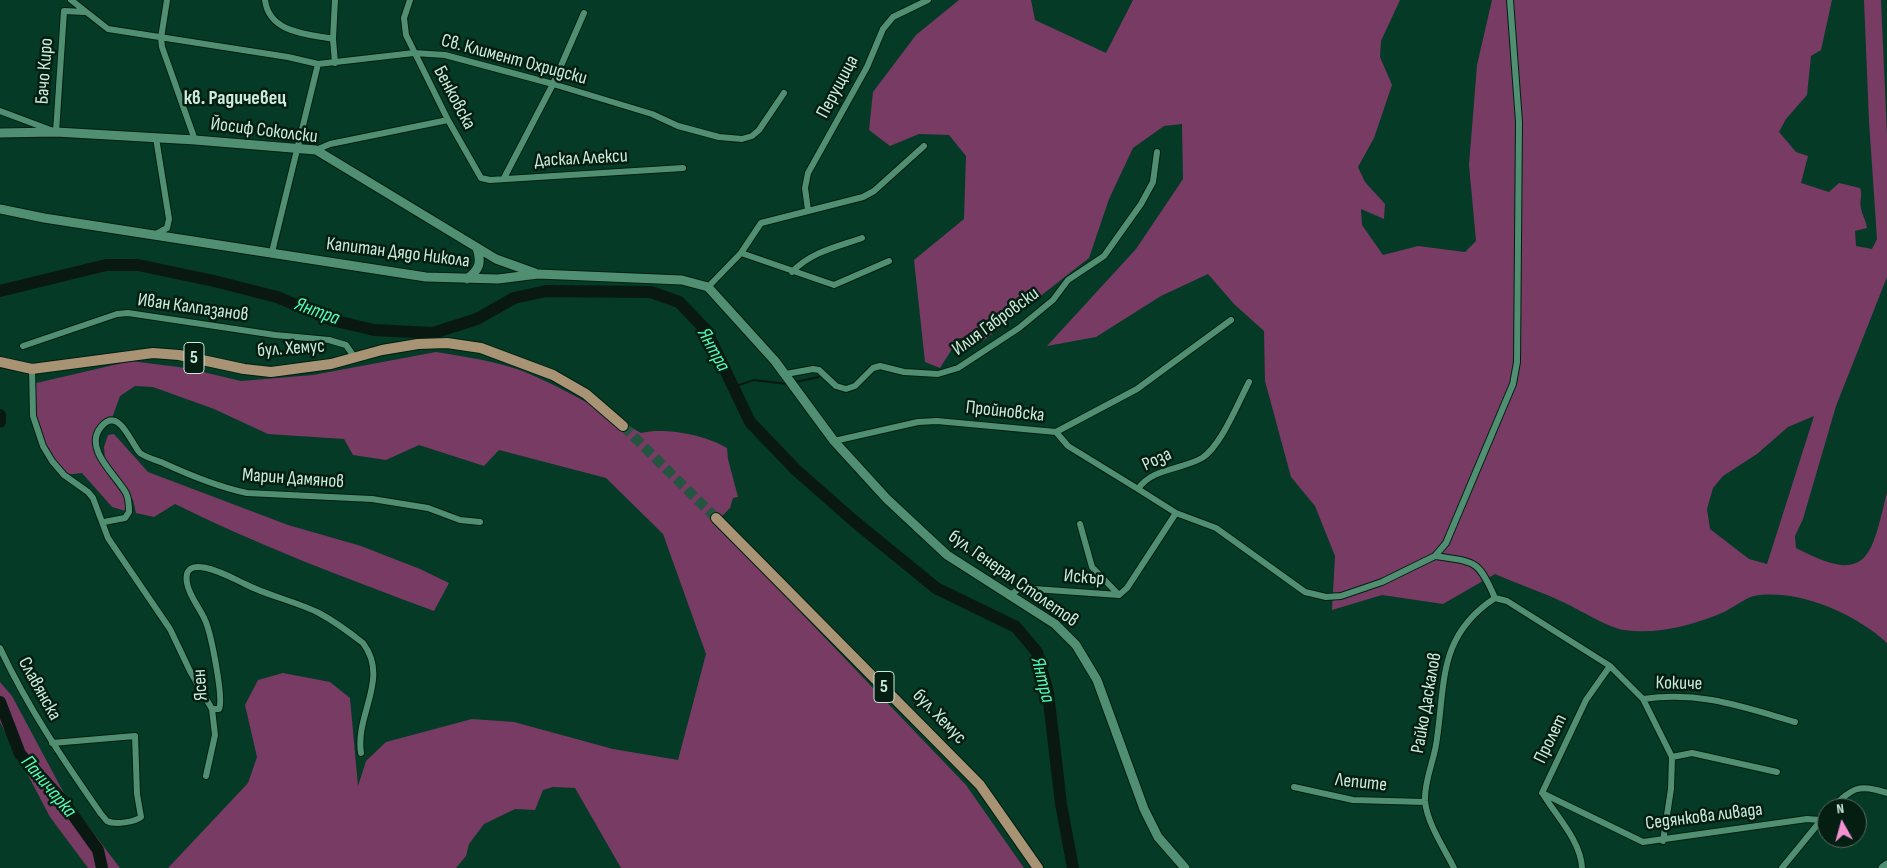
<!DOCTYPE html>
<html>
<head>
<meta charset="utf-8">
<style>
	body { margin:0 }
	#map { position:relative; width:1887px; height:868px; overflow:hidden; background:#053a26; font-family:"Sofia Sans Condensed",sans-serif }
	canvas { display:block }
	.north { position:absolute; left:1817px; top:798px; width:50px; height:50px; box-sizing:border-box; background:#041e12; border:1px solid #547062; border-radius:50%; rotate:353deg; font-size:14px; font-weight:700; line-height:20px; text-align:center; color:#ccebda }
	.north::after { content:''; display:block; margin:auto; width:18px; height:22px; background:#f590d1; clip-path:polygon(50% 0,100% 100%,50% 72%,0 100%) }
</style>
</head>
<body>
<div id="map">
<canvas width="1887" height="868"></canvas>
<div class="north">N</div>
</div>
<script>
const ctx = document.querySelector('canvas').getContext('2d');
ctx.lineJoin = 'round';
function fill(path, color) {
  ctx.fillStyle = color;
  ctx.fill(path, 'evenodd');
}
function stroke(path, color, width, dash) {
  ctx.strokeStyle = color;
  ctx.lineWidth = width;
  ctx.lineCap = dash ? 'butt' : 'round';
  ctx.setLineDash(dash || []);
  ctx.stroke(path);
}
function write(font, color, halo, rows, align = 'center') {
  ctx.font = font + ' "Sofia Sans Condensed",sans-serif';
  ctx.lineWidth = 5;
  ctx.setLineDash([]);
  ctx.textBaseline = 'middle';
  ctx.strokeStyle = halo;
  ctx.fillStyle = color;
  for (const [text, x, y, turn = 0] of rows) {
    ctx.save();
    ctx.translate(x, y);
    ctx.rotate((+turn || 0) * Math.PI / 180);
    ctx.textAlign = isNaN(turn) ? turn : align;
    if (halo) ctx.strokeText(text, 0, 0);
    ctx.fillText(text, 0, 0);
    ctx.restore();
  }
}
const green = new Path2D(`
	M959,0h72l4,20 71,33 27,-53h267l-19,41 -1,16 12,28 -18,53 -16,29 7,15 20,22 -1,15 -23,-10 1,16 21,30 35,-9 47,6 11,-11 -7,-76 8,-100 15,-65h340l-11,50 -10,6 -4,39 -21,24 -7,13 17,20 12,4 -7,27 28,9 10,-9 21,5c3,8 -1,13 1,20 1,7 5,12 6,20l-12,3 1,15 16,3 5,-10 -8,-118 -5,-121h17l6,135v142l-51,129 -33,113 -8,17 1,12c72,38 75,10 91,-56v151c-31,-29 -89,-55 -133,-47 -9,2 -21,12 -30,16 -30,13 -67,23 -100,18 -15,-2 -44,-20 -59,-27 -23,-11 -47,-19 -70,-29l-52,30 -61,-9 -50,15 3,-54 -20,-50 -24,-29 -26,-96 -1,-50 -30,-27 -26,-30 -47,22 -65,41 -49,9 89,-97 47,-70 -1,-55 -18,2 -31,22 -24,51 -20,59 -106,83 -24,-3 -19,30 -15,-6 -11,-102 50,-41 2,-63 -17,-21 -30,-1 -29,12 -21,-16 4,-38 43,-57zM1814,416l-47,148 -18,-5 -39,-30 -3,-20 6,-21 10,-12 34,-22 31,-27z
	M436,352c30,5 61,9 89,20 41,17 78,40 116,61 24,-6 65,2 86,15l1,11 10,38 -5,1 -3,10 -15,15 251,262 58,83h-403l-46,-80 -22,-1 -10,3 -8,20 -20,-1 -31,15 -15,20 -3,12 -10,12h-288l80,-85 9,-26 -12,-52 13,-25 25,-7 47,9 20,16 8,88 8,-25 20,-19 86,-23 42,3 99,27 65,11 28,-106 -43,-120 -57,-56 -107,-28 -15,16 -65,-21 -33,15 -33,-5 -9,-16 -76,-5 -54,-25 -61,-22 -18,-1 -15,10 -9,25 -13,10 2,25 27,38 2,18 -17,-5 -30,-34 -18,2 -27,-42 -5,-49 99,-23 55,7 55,13 72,-6z
	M114,434l34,38 140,53 73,21 59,23 29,14 -15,28c-88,-33 -175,-65 -259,-107l-21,13 -18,-4 -3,-13 -28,-41 -1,-12 4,-12z
	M0,682l12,14 54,101 54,71h-32l-38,-51 -50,-95z`);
const stream = new Path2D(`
	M795,382l24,-5
	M733,387l21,-7 34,4`);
const river = new Path2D(`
	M0,291l106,-26h32l76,16 63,16 55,23 42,10 59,3 44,-14 37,-21 32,-7 105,1 28,10 27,28 44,92 46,48 58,51 82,67 80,39 21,25 11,41 13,111 12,64
	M0,415v7
	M0,702l20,52 43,47 35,49 4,18`);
const primaryTunnel = new Path2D(`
	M623,426l93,92`);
const street = new Path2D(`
	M71,0l37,29 180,28 30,7 96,-11 31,2 108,29 99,30 26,12 41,11 23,2 10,-3 7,-6 25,-37
	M167,0l-6,38 1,9 33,93
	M265,0c4,33 42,34 68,39
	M335,0l-2,39 2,24
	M410,0l-6,18 2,17 42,85 33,58 9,2 193,-12
	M0,111l56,21 8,-121 20,1
	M156,138l13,81 -2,9 -11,6
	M316,150l14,-6 118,-24
	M504,178l49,-94 31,-71
	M808,210l-3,-22 3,-15 59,-106 16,-38 10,-12 35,-17
	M272,252l46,-188
	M741,253l93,32 55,-24
	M792,272c19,-20 44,-25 70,-34
	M708,287l33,-34 20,-30 102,-26 11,-6 50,-45
	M23,346l94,-32 11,-1 147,22 54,5 17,5 9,13
	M32,369l1,47 10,30 9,15 12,14 24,17 5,6 15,40 62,91 20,42 22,38 3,26 -9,41
	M786,374l27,-5 6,1 17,16 10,3 9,-3 18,-18 7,-2 24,6 34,2 20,-6 61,-40 34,-28 15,-20 36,-24 37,-52 12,-22 4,-30
	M1056,432l12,14 70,43c14,-21 43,-19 64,-31 19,-12 36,-55 47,-76
	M834,441l84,-19 19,-1 119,11 81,-43 94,-69
	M1138,489l38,24 40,15 89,64 21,5 15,-1 41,-14 53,-26 11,-13 67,-159 4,-22 2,-240 -9,-122
	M104,522l21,-4 4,-6c0,-7 0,-13 -3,-19 -10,-18 -43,-44 -25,-66 18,-22 30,17 39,26 5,4 15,7 21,9 28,13 57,25 86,31l125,6 56,9 32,12 20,2
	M1080,524l12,43 27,28
	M1435,556c40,6 43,3 60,42
	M1009,596l11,-8 99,7 8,-7 49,-75
	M0,648c28,60 64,113 101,166 2,2 4,5 6,7 8,4 28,1 34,-4l-4,-23 -2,-58 -83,7
	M1643,699c57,-8 97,7 152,23
	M212,709h7c5,-10 -8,-76 -14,-89 -5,-12 -16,-24 -18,-37 -6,-34 47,-4 58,1 23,12 50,17 74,29 15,8 30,19 44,30 27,36 -8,71 -2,110
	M1672,757l20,-4 85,19
	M1294,787l59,13 72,2
	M1542,793l101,49 164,-23 13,1
	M1542,793l44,-93 24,-34
	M1543,794c13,22 38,47 39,74
	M1832,808c20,-20 27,-25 55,-15
	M1663,841l8,-52 1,-32
	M1454,868c-10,-20 -27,-45 -29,-67 -1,-19 8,-38 11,-56 10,-60 0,-108 59,-147l12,3 103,65 33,33 29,58
	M1782,868l45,-55`);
const secondary = new Path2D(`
	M0,133l56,-1 139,8 121,10 180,109 39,14
	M0,209l44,9 382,59 72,2 40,-5 144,6 26,7 67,74 59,80 53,58 60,56 108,69 21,21 21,35 47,129 14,28 27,31
	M467,279c12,-9 15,-16 10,-31
	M1883,868l4,-3`);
const primary = new Path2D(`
	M0,362l32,7 121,-16 26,2 65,14 27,3 60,-8 51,-14 36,-6 29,-1 34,5 72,27 33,19 37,32
	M716,518l264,267 58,83`);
const shields = [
	[194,358,20],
	[884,687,20]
];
const shieldNames = [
	["5",194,358],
	["5",884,687]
];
const streetNames = [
	["Св. Климент Охридски",514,60,15],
	["Бачо Киро",45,71,-86],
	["Перущица",838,87,-62],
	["Бенковска",454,98,62],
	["Йосиф Соколски",264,131,7],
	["Даскал Алекси",581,159,-3],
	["Капитан Дядо Никола",398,253,7],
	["Иван Калпазанов",193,308,8],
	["Илия Габровски",996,322,-36],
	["бул. Хемус",291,349,-4],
	["Пройновска",1005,412,6],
	["Роза",1157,460,-25],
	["Марин Дамянов",293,479,4],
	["Искър",1084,578,5],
	["бул. Генерал Столетов",1013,579,35],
	["Кокиче",1679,684,1],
	["Ясен",201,685,-94],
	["Славянска",39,689,61],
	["Райко Даскалов",1427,703,-80],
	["бул. Хемус",939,717,46],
	["Пролет",1551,739,-64],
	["Лепите",1361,783,6],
	["Седянкова ливада",1704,817,-7]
];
const neighbourhoodNames = [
	["кв. Радичевец",235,99]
];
const waterNames = [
	["Янтра",317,312,20],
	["Янтра",713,350,61],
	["Янтра",1042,680,76],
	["Паничарка",48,787,50]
];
fill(green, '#783b63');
stroke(stream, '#091912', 2);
stroke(river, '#091912', 12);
stroke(primaryTunnel, '#235541', 10, [10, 5]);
stroke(street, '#001f11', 8);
stroke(secondary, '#001f11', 11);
stroke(primary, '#001f11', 12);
stroke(street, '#508f71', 6);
stroke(secondary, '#508f71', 9);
stroke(primary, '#a99375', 10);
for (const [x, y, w] of shields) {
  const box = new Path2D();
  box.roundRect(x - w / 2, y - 15.5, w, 31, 4);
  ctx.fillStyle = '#041e12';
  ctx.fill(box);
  stroke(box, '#ccebda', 1);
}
write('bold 18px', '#ccebda', null, shieldNames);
write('19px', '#ccebda', '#041e12', streetNames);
write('bold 20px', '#ccebda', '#041e12', neighbourhoodNames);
write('italic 20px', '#57fcb9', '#041e12', waterNames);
</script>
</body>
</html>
